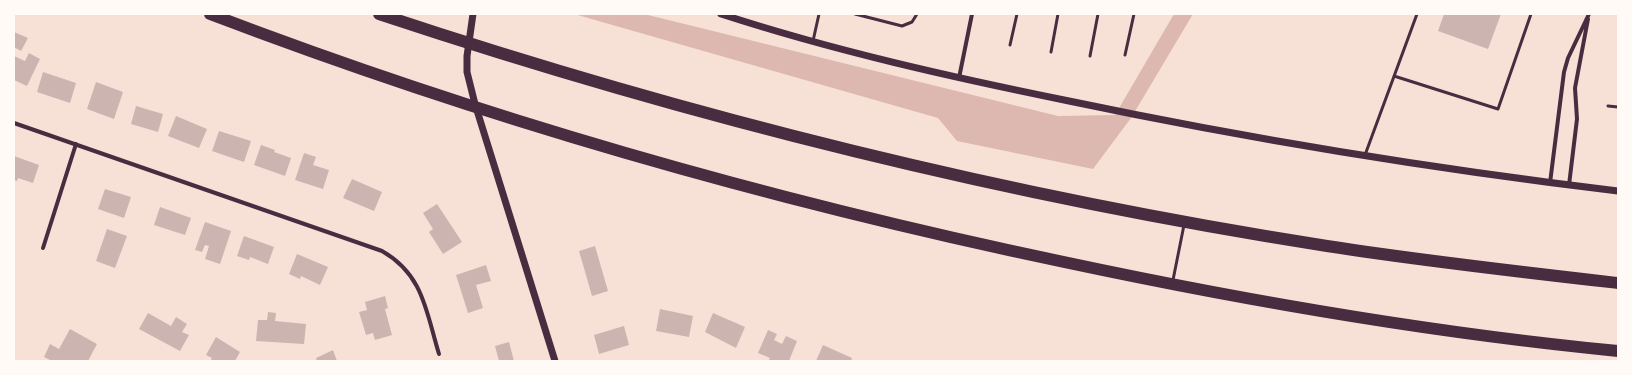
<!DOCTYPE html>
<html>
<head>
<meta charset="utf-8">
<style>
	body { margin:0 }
	#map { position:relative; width:1632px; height:375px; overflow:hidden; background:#f7e1d7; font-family:"IBM Plex Sans",sans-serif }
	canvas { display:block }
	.frame { position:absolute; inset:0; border:15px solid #fffaf5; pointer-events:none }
</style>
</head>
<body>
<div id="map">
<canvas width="1632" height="375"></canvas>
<div class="frame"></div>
</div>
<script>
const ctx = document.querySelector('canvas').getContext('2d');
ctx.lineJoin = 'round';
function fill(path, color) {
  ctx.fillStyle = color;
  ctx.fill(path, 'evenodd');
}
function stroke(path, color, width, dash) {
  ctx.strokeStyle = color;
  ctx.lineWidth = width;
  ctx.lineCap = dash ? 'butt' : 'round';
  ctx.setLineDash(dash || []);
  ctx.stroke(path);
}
const water = new Path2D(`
	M574,14h70l414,102 57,-1 59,-101h19l-62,104 -38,51 -136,-28 -19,-23z`);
const building = new Path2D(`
	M1444,14h57l-13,35 -50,-18z
	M14,32l14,6 -7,13 -7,-4z
	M29,53l11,6 -13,27 -13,-6v-24l11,5z
	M43,72l33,11 -6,20 -33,-11z
	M96,82l27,10 -9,27 -27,-10z
	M136,106l27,8 -5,18 -27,-8z
	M176,116l31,13 -8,19 -31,-12z
	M219,131l32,10 -7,21 -32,-11z
	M261,145l14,5 -1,2 17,6 -6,18 -31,-11z
	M304,153l12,4 -3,8 16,5 -6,19 -28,-9z
	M14,156l25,9 -6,18 -15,-5 -1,3 -3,-1z
	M352,179l30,13 -8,19 -31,-13z
	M105,189l26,8 -7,21 -26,-9z
	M437,204l25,38 -19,12 -14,-22 4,-3 -10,-16z
	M160,207l31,11 -6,17 -31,-10z
	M205,222l26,9 -11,33 -15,-5 4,-13 -4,-1 -3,7 -7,-2z
	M107,229l20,7 -12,32 -19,-7z
	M244,236l30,11 -6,17 -18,-7 -1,3 -12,-4z
	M595,246l13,45 -16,5 -13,-45z
	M297,254l31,13 -8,18 -19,-9 -1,3 -11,-5z
	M486,265l5,16 -15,4 7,23 -15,5 -12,-38z
	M385,296l3,12 -3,1 7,26 -17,5 -2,-7 -7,2 -7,-23 8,-2 -2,-8z
	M660,309l33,7 -4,21 -33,-6z
	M268,312l8,1 -1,8 31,3 -2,20 -48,-3 2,-21h9z
	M148,313l23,13 5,-9 11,7 -5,8 7,3 -9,16 -41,-22z
	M713,313l32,14 -9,21 -31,-16z
	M624,326l5,19 -30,9 -5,-19z
	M70,329l27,15 -9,17h-36l-8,-4 6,-13 9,5z
	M768,330l9,4 -3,6 8,4 4,-8 11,5 -8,20h-21l2,-3 -12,-5z
	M216,337l24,15 -5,9h-25l2,-3 -6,-3z
	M509,342l5,19h-15l-4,-15z
	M823,345l29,13 -1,3h-35z
	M333,350l4,11h-20l-1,-3z`);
const service = new Path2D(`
	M855,14l47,12 10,-4 5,-8
	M813,41l6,-27
	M1010,45l7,-31
	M1051,52l7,-38
	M1125,55l9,-41
	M1090,56l8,-42
	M1394,76l104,33 33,-95
	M1608,106l10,1
	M1365,155l52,-141
	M1173,280l11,-55`);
const minor = new Path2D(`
	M959,78l13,-64
	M14,123l368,128c42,24 44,61 57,103
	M1550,183l14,-111 4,-14 21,-44
	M1569,185l8,-66 -2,-31 13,-69
	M43,248l33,-104`);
const tertiary = new Path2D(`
	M473,14l-6,42v16l8,32 80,257
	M721,14c114,37 230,63 348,87 181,38 365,68 549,90`);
const motorway = new Path2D(`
	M210,14c278,106 563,187 854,248 183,39 368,71 554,89
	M379,14c307,102 628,182 948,232 96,15 194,26 291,37`);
fill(water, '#dcb8b0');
fill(building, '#ccb4b1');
stroke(service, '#4a2c40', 3);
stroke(minor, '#4a2c40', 4);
stroke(tertiary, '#4a2c40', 7);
stroke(motorway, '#4a2c40', 12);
</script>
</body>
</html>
